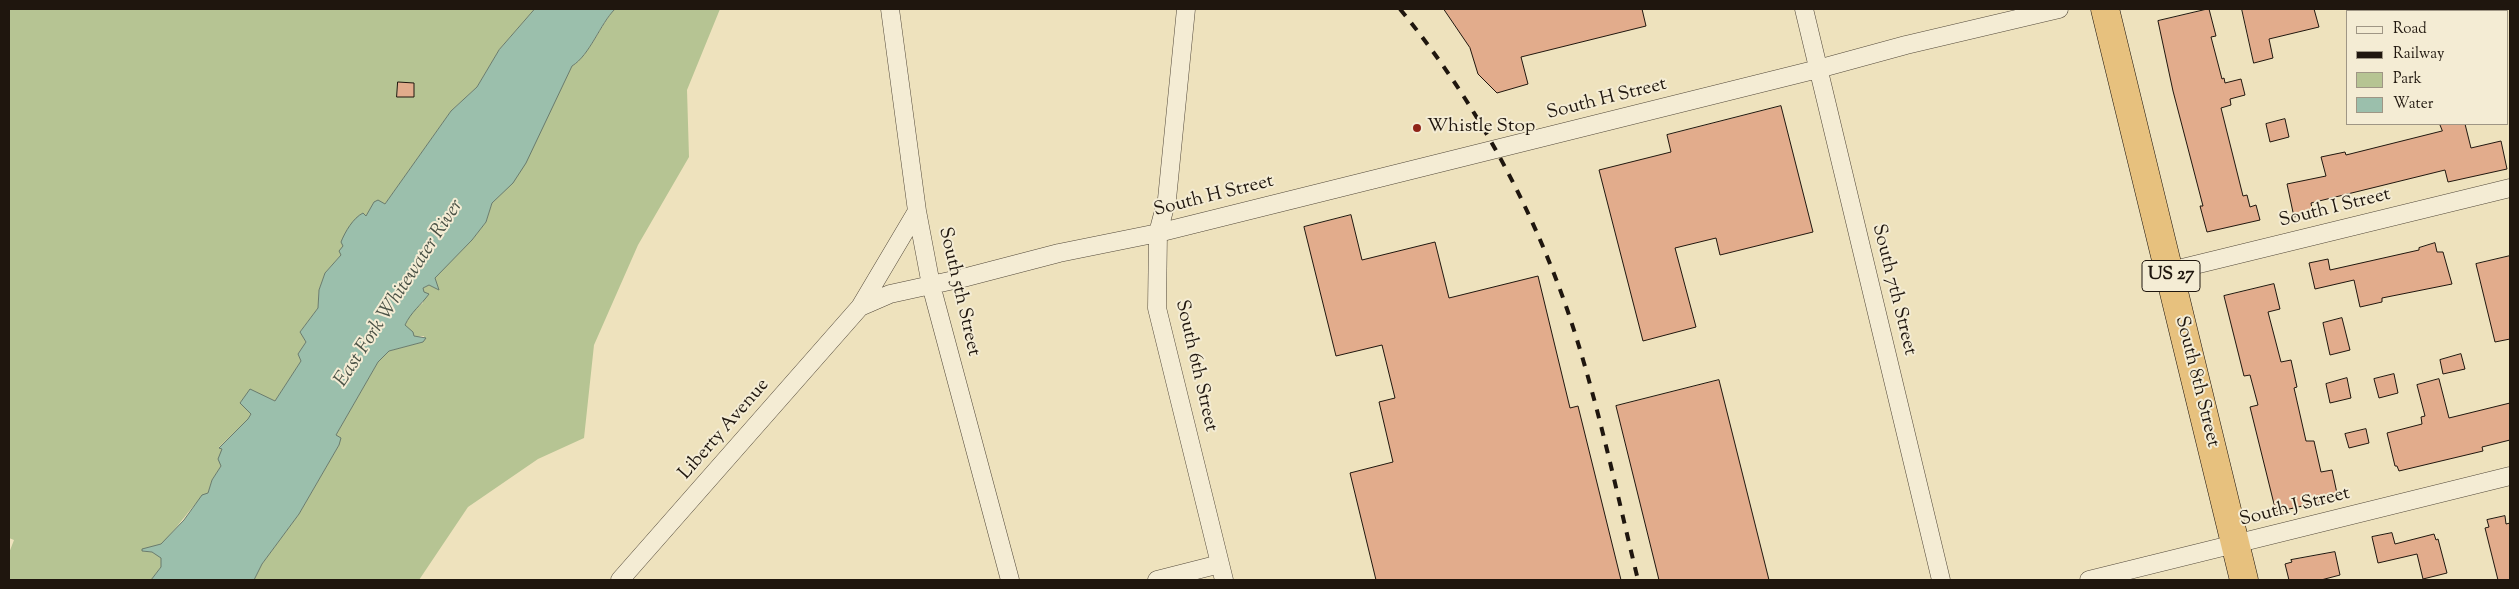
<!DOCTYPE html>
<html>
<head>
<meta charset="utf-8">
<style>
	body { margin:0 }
	#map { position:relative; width:2519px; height:589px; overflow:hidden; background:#eee2bd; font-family:"Sorts Mill Goudy",serif }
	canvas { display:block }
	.frame { position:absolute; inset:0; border:10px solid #1f160e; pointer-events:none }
	.legend { position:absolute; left:2346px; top:10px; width:162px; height:115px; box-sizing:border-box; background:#f4ecd4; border:1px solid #9f9685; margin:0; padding:6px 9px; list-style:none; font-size:15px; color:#1f160e }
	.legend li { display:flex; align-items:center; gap:10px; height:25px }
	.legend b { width:25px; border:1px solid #9f9685 }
</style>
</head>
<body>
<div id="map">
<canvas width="2519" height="589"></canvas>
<div class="frame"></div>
<ul class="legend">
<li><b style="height:6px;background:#f4ecd4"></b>Road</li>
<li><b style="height:6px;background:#1f160e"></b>Railway</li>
<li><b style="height:14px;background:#b6c493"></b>Park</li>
<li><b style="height:14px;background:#9bbfac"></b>Water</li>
</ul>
</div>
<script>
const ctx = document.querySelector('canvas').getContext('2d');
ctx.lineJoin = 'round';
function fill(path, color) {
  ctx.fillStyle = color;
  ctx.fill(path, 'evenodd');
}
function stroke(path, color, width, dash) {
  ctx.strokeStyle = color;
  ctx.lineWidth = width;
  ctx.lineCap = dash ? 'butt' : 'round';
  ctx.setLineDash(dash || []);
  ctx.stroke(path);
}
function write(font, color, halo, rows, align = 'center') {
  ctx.font = font + ' "Sorts Mill Goudy",serif';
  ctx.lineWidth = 4;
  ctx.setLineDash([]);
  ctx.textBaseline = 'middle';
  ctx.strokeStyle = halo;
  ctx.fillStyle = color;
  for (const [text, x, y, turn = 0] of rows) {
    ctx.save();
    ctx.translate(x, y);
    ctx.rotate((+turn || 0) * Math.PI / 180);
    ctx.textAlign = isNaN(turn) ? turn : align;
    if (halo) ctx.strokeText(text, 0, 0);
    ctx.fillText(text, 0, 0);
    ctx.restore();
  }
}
const green = new Path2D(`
	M9,9h526l-36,41 -22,37 -26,24 -66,93 -11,-2 -4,10 -26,34 -3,9 -16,18 -6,17 -1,18 -18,24 6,10 -8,12 3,7 -26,40 -25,-11 -10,13 11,11 -3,5 -29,28 3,2 -1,17 -9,14 -4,13c-11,4 -35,42 -47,51 -5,4 -14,5 -19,7l10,1 9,5v10l-10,13h-142v-27l5,-13 -5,-2zM398,83h16v14h-17z
	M615,9h105l-33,81 2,67 -51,88 -44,100 -10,93 -46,21 -70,48 -49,73h-165l8,-16 37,-50 40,-69 -3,-10 42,-73 11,-11 34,-9 1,-6 -10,1 -9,-12 6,-13 12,-9v-15l6,-3 10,5 -5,-12 38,-38 14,-18 6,-19 21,-21 59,-116c17,-10 29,-42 43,-57z`);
const water = new Path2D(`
	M535,9h80c-15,15 -25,46 -43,57l-46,97 -13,20 -21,20 -6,19 -14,18 -37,38 4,12 -10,-5 -6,3 1,4 5,2c-8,11 -18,18 -24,31l8,7 1,4 12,2 -3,4 -34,9 -11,11 -42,73 5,3 -2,7 -40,69 -37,50 -8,16h-103l10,-13v-9l-9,-6 -10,-1v-2l19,-5 23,-24 18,-25 6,-2 4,-13 9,-14 -3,-7 4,-10 -3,-1 29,-29 3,-5 -11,-11 10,-14 25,12 26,-40 -3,-7 8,-12 -6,-10 18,-24 1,-18 6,-17 16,-18 -2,-4 4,-5 -2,-4c4,-10 12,-24 22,-29l3,3 8,-14 4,-2 7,4 66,-93 26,-24 22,-37z`);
const building = new Path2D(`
	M1444,9h198l4,17 -125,31 7,27 -31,9 -19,-19 -8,-26z
	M2209,9l7,27 -5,1 11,42 2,-1 1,5 16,-4 4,16 -15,4 1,6 -10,3 22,88 4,-1 3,12 6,-2 4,15 -53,12 -7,-26h3l-30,-115 -15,-70z
	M2242,9h72l5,18 -50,12 4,19 -19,5z
	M398,82l16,1v14h-17z
	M1781,106l32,126 -93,23 -4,-17 -41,10 21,79 -53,14 -44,-171 72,-18 -4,-17z
	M2285,119l4,18 -19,5 -4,-18z
	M2440,124h25l6,24 30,-7 6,28 -59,13 -3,-12 -134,33 2,10 -19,4 -7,-33 39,-8 -5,-19 24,-5 1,3 96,-24z
	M1351,215l11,45 73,-18 14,56 89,-22 32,132 8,-2 43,174h-245l-26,-107 43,-11 -14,-60 16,-4 -13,-53 -46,11 -32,-129z
	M2435,243l2,9h6l9,32 -70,14v4l-22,5 -6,-27 -39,9 -6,-26 19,-4 2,11 89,-20v-2z
	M2510,256v83l-15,3 -19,-78z
	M2274,284l6,25 -12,3 13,50 10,-2 6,27 -3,1 12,53h8l7,31 11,-2 6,28 -62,14 -26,-105 8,-2 -8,-30 -6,1 -20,-80z
	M2342,318l8,32 -20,5 -7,-32z
	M2461,354l4,15 -22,5 -3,-14z
	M2394,374l4,19 -19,5 -5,-19z
	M2347,378l4,20 -21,5 -4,-19z
	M2439,379l10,39 61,-15v37l-28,7 1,4 -84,20 -2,-5h-2l-8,-33 35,-9 -1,-7 4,-1 -8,-31z
	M1719,380l50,200h-110l-43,-174z
	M2366,429l3,14 -20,5 -4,-14z
	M2505,516l1,8 4,-1v57h-12l-13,-52 4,-1 -2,-7z
	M2392,533l3,11 39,-10 2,6 2,-1 9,34 -24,6 -6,-25 -39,9 -6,-26z
	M2335,552l5,23 -19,5h-32l-4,-16 7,-2 -1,-2z`);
const street = new Path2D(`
	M890,9l27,202 14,74 79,295
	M1186,9l-19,190 -9,34 -1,75 67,272
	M1804,9l137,571
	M2170,271l340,-83
	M860,307l57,-96
	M620,580l240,-273 30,-13 73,-16 96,-25 99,-20 660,-164 88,-24 153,-36
	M1157,580l63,-16
	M2089,580l421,-104`);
const highway = new Path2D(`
	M2105,9l139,571`);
const rail = new Path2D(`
	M1400,9c73,89 129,191 167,300 30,88 49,181 71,271`);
const markers = [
	[1417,128,5,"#8f2418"]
];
const shields = [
	[2171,276,58]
];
const shieldNames = [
	["US 27",2171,276]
];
const streetNames = [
	["South H Street",1607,100,-14],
	["South H Street",1214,197,-14],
	["South I Street",2335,209,-14],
	["South 7th Street",1893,290,76],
	["South 5th Street",958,292,77],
	["South 6th Street",1195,366,77],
	["South 8th Street",2196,382,76],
	["Liberty Avenue",725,430,-49],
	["South J Street",2295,508,-14]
];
const poiNames = [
	["Whistle Stop",1427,128]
];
const waterNames = [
	["East Fork Whitewater River",400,294,-57]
];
fill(green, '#b6c493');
fill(water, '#9bbfac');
stroke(water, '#697b6d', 1);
fill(building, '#e2ac8c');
stroke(building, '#1f160e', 1);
stroke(street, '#53493a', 19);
stroke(highway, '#1f160e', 29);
stroke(street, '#f4ecd4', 18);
stroke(highway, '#e7c17e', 28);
stroke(rail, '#1f160e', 4, [9, 9]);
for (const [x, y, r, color] of markers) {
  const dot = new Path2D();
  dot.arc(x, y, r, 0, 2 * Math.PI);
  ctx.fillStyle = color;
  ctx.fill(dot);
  stroke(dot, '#f4ecd4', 2);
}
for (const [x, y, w] of shields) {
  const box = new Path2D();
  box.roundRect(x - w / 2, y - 15.5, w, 31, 4);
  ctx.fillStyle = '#f4ecd4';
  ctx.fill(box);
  stroke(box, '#1f160e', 1);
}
write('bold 18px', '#1f160e', null, shieldNames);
write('19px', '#1f160e', '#f4ecd4', streetNames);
write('19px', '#1f160e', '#f4ecd4', poiNames, 'left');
write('italic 20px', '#4a5145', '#f4ecd4', waterNames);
</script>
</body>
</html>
